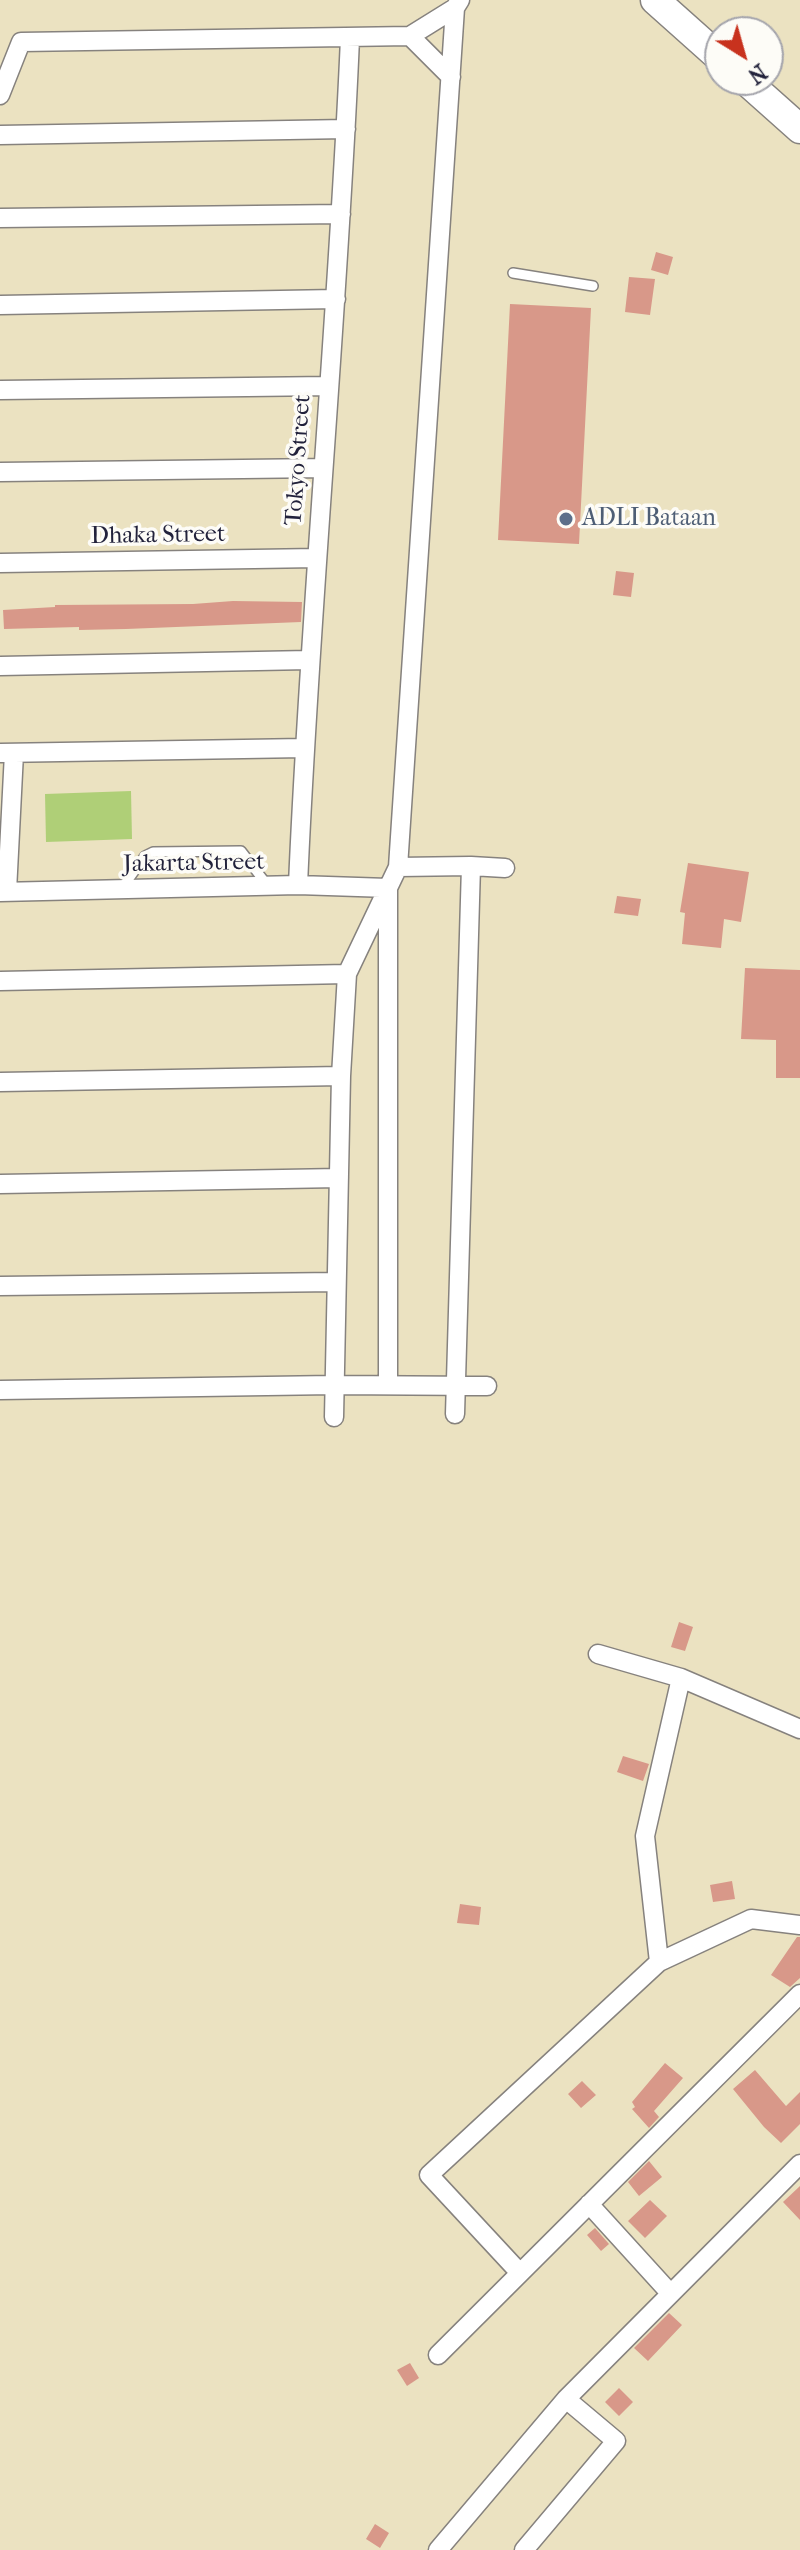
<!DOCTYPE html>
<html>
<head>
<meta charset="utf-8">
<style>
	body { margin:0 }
	#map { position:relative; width:800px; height:2550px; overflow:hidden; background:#ebe2c1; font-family:"IM FELL French Canon",serif }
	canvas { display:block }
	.north { position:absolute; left:704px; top:16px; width:80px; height:80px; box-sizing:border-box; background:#fdfcf7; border:2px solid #a5a5ac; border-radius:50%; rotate:143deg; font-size:22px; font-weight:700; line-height:32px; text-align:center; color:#22223b }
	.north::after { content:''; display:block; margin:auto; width:28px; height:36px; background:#c8321e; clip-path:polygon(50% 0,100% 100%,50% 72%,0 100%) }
</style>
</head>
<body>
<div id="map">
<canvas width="800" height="2550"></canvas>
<div class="north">N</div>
</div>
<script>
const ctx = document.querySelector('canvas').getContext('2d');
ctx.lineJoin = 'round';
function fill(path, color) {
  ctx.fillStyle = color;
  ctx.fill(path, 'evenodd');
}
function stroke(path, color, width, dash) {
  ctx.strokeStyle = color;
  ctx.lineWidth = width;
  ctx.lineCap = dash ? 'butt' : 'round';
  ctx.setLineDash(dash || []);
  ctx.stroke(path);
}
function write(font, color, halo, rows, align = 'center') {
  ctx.font = font + ' "IM FELL French Canon",serif';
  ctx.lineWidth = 7;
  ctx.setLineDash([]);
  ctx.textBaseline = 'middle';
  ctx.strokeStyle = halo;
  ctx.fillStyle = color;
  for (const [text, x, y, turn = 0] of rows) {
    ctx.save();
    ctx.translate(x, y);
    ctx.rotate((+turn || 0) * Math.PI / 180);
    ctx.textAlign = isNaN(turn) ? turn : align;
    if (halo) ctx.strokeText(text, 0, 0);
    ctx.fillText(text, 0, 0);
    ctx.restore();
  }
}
const green = new Path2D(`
	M131,791l1,48 -86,3 -1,-48z`);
const building = new Path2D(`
	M656,252l17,5 -5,18 -17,-5z
	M629,277l26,2 -5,36 -25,-3z
	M510,304l81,4 -12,236 -81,-4z
	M616,571l18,2 -3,24 -18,-2z
	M233,601l69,1 -1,20 -175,7 -47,1v-3l-75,2 -1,-19 52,-3v-2l138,-1z
	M688,863l61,9 -8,50 -17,-3 -3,29 -39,-4 3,-31 -5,-1z
	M617,896l24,3 -3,17 -24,-3z
	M745,968l55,2v108h-24v-38l-35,-1z
	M679,1622l14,5 -8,24 -14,-4z
	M623,1756l26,8 -6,17 -26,-9z
	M732,1881l3,18 -22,3 -3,-17z
	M460,1904l21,3 -2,18 -22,-2z
	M797,1937h3v41l-10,9 -19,-12z
	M665,2063l18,15 -29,33 5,6 -10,11 -17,-19 3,-2 -3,-5z
	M755,2070l31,36 14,-14v32l-19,19 -17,-16 -31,-38z
	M582,2081l14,14 -15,13 -13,-14z
	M649,2161l13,16 -23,19 -11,-14z
	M800,2186v34l-17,-18z
	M650,2200l17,16 -22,22 -17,-17z
	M595,2228l14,16 -8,7 -14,-16z
	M669,2313l13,12 -34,36 -14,-13z
	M410,2363l9,15 -12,8 -10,-16z
	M619,2388l14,14 -14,14 -14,-14z
	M375,2524l14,9 -9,15 -14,-9z`);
const service = new Path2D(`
	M513,273l80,13
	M122,888l23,-32 8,-4 88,-1 27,35`);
const minor = new Path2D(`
	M410,36l41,41
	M0,95l21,-53 389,-6 45,-28
	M0,135l346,-6
	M0,218l341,-4
	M0,305l336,-6
	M0,390l329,-4
	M0,472l323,-4
	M0,563l317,-5
	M0,666l309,-6
	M0,753l304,-5
	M398,867l73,-1 34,2
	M298,885c12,-282 40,-564 52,-847
	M7,891l7,-138
	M0,892l298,-7 90,3v497
	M0,981l347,-7
	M0,1082l341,-6
	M0,1184l339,-6
	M0,1286l336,-4
	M0,1390l333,-5 154,1
	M455,1414l16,-548
	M334,1417l7,-341 6,-102 51,-107 57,-859 5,-8
	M598,1654l83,24
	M659,1962l-14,-126 36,-158 119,51
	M589,2204l81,89
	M520,2273l-91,-98 230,-213 92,-43 49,6
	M438,2355l362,-361
	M438,2550l128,-151 234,-235
	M524,2550l92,-109 -50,-42`);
const primary = new Path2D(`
	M655,0l65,58
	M745,80l55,49`);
const markers = [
	[566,519,8,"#5c6f8a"]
];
const streetNames = [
	["Tokyo Street",299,460,-86],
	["Dhaka Street",158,536,-1],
	["Jakarta Street",194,864,-1]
];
const serviceNames = [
	["ADLI Bataan",582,519]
];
fill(green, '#afcf77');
fill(building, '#d89889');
stroke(service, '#86827e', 12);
stroke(minor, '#86827e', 21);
stroke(primary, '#86827e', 31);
stroke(service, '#fff', 9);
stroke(minor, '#fff', 18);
stroke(primary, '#fff', 28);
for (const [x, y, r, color] of markers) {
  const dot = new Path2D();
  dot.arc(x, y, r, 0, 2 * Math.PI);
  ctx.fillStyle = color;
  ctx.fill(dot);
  stroke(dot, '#fdfcf7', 3);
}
write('24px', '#22223b', '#fdfcf7', streetNames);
write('24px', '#4e5e75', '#fdfcf7', serviceNames, 'left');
</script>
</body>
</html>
